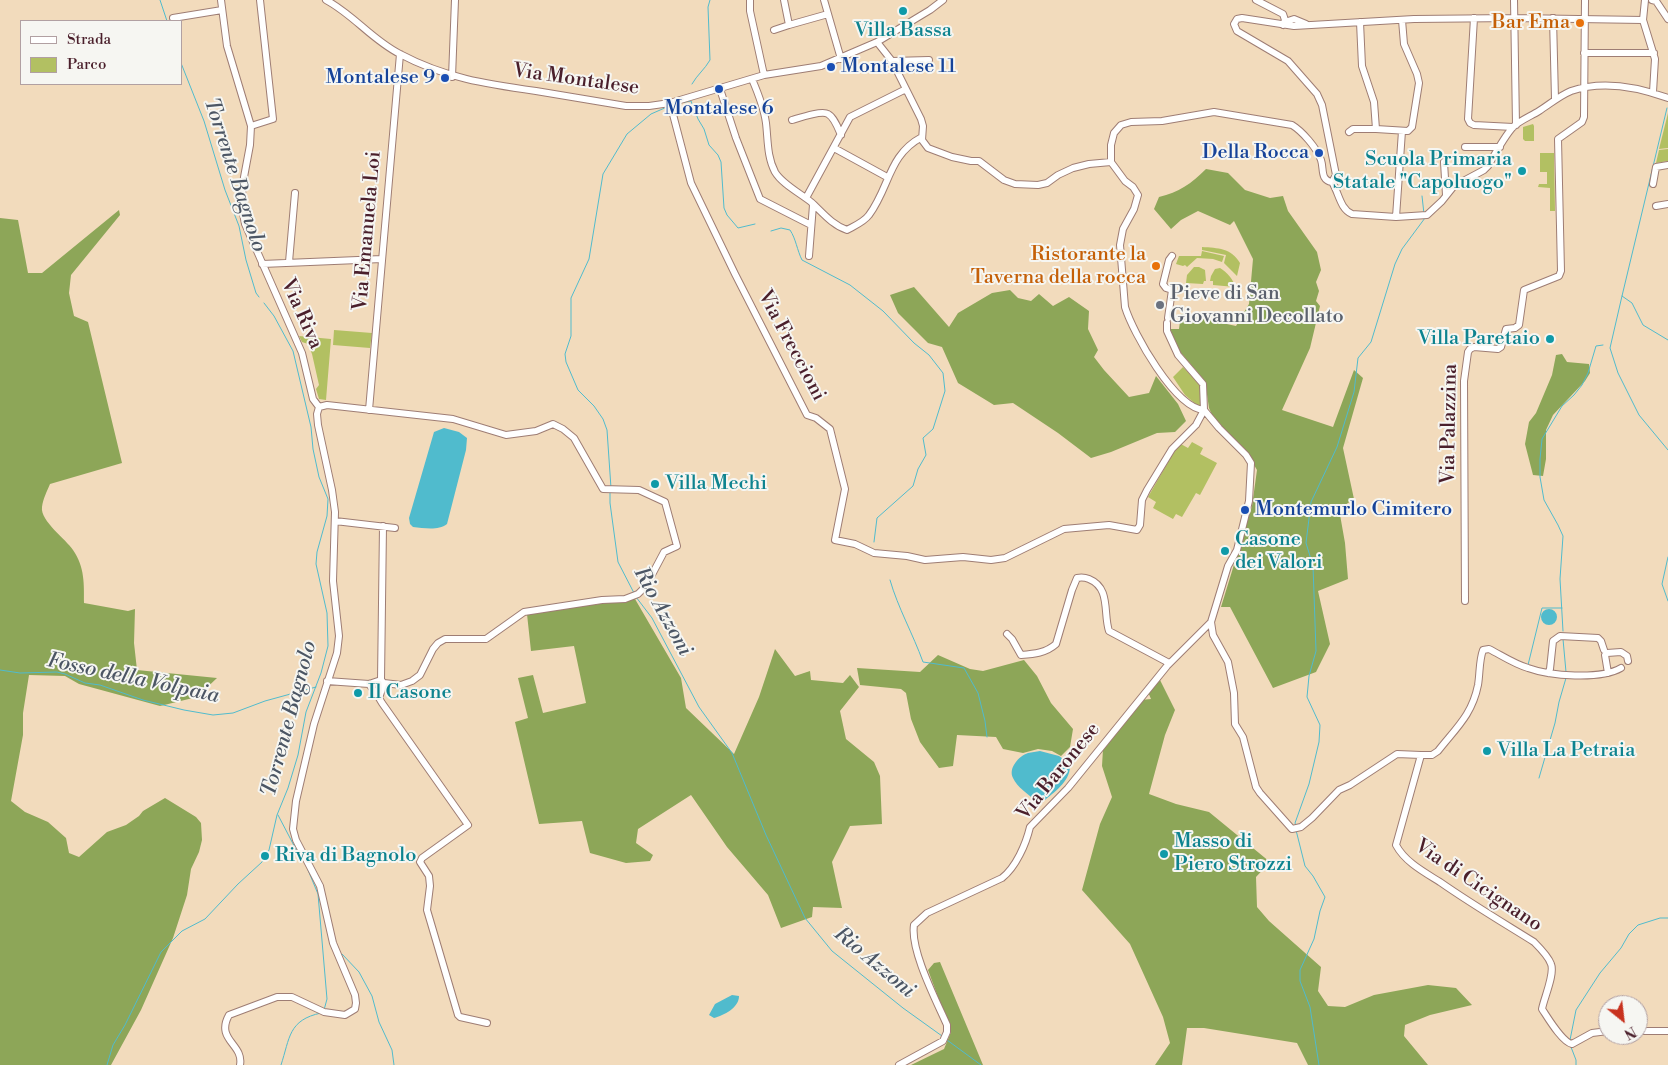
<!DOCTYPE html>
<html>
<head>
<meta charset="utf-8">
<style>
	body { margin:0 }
	#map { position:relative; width:1668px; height:1065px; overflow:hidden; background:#f2dbbc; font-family:"Libre Bodoni",serif }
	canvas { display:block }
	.legend { position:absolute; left:20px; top:20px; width:162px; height:65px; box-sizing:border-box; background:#f6f6f2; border:1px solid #b1a0a2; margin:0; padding:6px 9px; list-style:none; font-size:15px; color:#4a1f2b }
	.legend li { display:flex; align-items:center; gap:10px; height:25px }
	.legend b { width:25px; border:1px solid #b1a0a2 }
	.north { position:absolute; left:1598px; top:995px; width:50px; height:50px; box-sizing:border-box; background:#f6f6f2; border:1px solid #b1a0a2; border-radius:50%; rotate:151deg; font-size:14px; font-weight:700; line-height:20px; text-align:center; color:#4a1f2b }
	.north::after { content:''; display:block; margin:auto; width:18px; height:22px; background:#c8321e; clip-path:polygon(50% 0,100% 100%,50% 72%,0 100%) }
</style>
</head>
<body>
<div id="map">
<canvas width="1668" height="1065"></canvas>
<ul class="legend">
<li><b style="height:6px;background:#fff"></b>Strada</li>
<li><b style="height:14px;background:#b2c062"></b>Parco</li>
</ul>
<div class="north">N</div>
</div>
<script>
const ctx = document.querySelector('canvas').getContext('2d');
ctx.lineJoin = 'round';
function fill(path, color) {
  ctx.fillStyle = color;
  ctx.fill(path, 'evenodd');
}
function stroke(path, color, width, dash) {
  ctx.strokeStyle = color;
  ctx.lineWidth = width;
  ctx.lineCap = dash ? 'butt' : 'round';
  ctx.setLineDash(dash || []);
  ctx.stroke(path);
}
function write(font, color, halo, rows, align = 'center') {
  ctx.font = font + ' "Libre Bodoni",serif';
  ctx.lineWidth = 4;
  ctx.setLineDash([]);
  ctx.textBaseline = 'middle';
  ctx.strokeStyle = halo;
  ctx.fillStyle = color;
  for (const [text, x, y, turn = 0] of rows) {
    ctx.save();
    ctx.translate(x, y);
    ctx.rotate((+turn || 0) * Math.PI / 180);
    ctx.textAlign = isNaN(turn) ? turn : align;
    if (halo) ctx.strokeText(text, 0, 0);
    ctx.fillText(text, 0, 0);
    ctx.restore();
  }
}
const green = new Path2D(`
	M1668,113v35l-9,1z
	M1533,124l1,2v15h-9l-2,-2v-12z
	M1668,149v12l-12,2 3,-13z
	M1540,153h14l1,58h-5v-23l-12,-1 1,-3h8v-12h-7z
	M1202,247c16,1 29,1 38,16l-3,13 -13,-13 2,-8 -24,-5z
	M1202,251l22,5 -2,6 -9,-3 -16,-1 -10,9 -2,-2 -2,1 -7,-2 3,-8h22z
	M1194,267h5l6,3 1,11h-2l-1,3 -17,-1 1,-8z
	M1220,268c7,4 14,12 15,19l-22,-2v-4h-3l1,-5 4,-7z
	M334,330l38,3 -2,15 -37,-3z
	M299,336l32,3 -5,61 -7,-1 -3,-10 3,-4 -7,-31 -4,-10 -6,-2z
	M1183,367l18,19 1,21h-3l-14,-12 -12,-18z
	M1192,442l11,6 -3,6 17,9 -17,32 -4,-2 -14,24 -6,-3 -3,5 -20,-11 3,-6 -8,-5 31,-54 9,5z`);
const forest = new Path2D(`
	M1206,169l22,4 17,17 25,8 13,-2 5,15 29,41 4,18 -5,12 3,9 -3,10 4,5 -10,42 -28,62 51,17 21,-57 9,8 -20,70 11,51 -15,10 6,34 3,36 -30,12 12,53 -14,28 -43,16 -43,-81h-9l31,-101 5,-36 -13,-22 -23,-22 -8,-9 -4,-9 -4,-27 -30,-35 -6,-17h10l2,-15 55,12 13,-22 4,-45 -19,-38 -4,4 -32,-14 -17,9 -10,9 -17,-20 5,-12c20,-5 32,-13 47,-28z
	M119,210l1,5 -49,60 -2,18 5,23 14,6 34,141 -72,21c-3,7 -7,15 -8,23 -2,14 24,32 31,43 12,17 11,35 11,53l44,8 7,-2 -1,34 3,27 80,8 -20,19 -37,9 -81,-22 -14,-8 -36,-1 -6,38v22l-12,66 14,11 23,10 18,16 3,15 10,4 28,-25 19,-7 13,-9 4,-5 22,-13 31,19 5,6 1,17 -3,12 -8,17 -4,26 -14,43 -32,72 -30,55h-111v-847l18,2 10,53h14z
	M914,287l35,40 9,-14 34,-20 18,-3 8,8 13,3 8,-7 14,12 16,-9 20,14 -1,18 10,21 -4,7 10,13 25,27 20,-4 7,-17 22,28 8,17 -11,11 -18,1 -46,19 -20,6 -33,-25 -45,-30 -19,2 -36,-22 -16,-36 -14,-4 -30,-30 -8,-18z
	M1562,354l5,8 22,2 1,9 -5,8 -32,34 -7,15v29l-3,17 -10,-1 -8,-31 4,-22 7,-9 16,-38 4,-20z
	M635,599l46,79 5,30 48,46 25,-57 16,-48 20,27 15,-5 1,9 32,3 7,-8 9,12 -19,24 6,28 28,23 6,14 2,48 -32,2 -18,36 10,46 -29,-1 -1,10 -31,11 -13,-33 -41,-48 -36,-52 -53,34 -2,14 17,12 -3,6 -24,2 -36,-10 -8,-32 -43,3 -24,-102 13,-4 -10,-40 15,-3 10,38 43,-10 -12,-57 -43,5 -4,-37z
	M938,655l32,14 13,2 41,-11 13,16 14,27 22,26 -3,18 -9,9 -9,-5 -14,-2 -15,4 -20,-4 -7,-12 -39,-2 -4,31 -14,2 -19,-26 -9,-23 -5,-26 -5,-4 -41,-4 -3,-17 63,4z
	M1159,678l16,32 -10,25 -16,59 27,10 33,8 61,50 -14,15 1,30 12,14 52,46 -3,24 10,15 17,1 29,-12 54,-10 28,3 16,17 -42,10 -25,10 -1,11 24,29h-120l-11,-22 -93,-15h-17l-5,37h-27l15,-22 -7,-26 -33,-73 -48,-54 18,-66 12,-27 -10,-31 1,-17 38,-49 10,-1 -3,-7z
	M940,962l43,103h-72l33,-16 7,-17 -23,-62 6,-7z`);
const water = new Path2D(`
	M444,428l15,4 8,6 -1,12 -19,74c-9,7 -23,4 -34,3l-3,-3 -1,-6 25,-86z
	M1541 617a8 8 0 1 1 16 0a8 8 0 1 1-16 0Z
	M1040,751l19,5 11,8c1,16 -13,26 -25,36l-9,1c-8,-7 -19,-14 -23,-23 -5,-10 6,-22 15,-25 4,-1 8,-1 12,-2z
	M732,995l7,1c0,12 -15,19 -25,22l-5,-3 6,-11z`);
const stream = new Path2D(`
	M160,0l7,21
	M181,63l23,58 21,69 14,36 7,34 10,33 3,4
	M692,84c5,-9 13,-15 18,-24l-2,-53 2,-7
	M680,103l11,-2 7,18 6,10 5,16 9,10 3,7 3,46 3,7 11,13 17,-4
	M1667,108l-45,188 10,7 11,22 25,15
	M1422,196l2,18
	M771,231l10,-3 9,2c6,9 7,20 12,30l48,25 33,26 31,32 15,12 14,18 2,18 -12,38 -10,9 3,17 -8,14 -5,17 -36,32 -3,24
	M1622,296l-12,52 8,25 21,42 29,35
	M611,488l-4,-58 -4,-11 -9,-13 -16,-16 -12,-28 -1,-8 6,-18v-38l18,-39 14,-85 24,-40 24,-20 16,-7
	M610,492v11l8,59 16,31
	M1668,557l-6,27 6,17
	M890,580c8,28 23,54 33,82l41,6 14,25 7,28 2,16
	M636,597l16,21 47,89 33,46 34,82 39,83 27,33 71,57 39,28
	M1563,631l-3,-52 3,-43 -5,-11 -14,-25 -4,-23v-18l2,-20 20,-33 12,-11 8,-10 6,-12 8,-27 7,-1
	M1563,639l3,33
	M1528,665l14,-57h20
	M0,670l20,3 37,-1 8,2 20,9 15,2 43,15 41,10 29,5 20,-2 32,-12 51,-14
	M1539,778l16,-55 4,-21 7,-24
	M278,815l23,44
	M1296,826l-1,-3 14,-39 10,-42 1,-17 -13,-28 2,-21 7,-25 -3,-85 -7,-23 5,-41 26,-55 17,-55 4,-34 13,-16 24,-78 7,-15 23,-31
	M1296,830l9,36 8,10 12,21 -5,14 -6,28 -14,31v11l10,26 9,58
	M308,870l10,24 9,105 -3,11
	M342,954l17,18 13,24 7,26 13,28 2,15
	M947,1040l34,25
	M1570,1040l6,-30 24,-37 21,-25 8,-14 9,-9 22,-7h8
	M1571,1047l5,13v5
	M107,1065l6,-20 12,-20 36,-73 21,-21 23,-12 33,-35 24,-22 7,-12 8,-35 11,-27 10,-33 8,-43 15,-39 7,-27 -1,-33 -11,-49 1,-12 10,-36 1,-17 -9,-22 -6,-28 -2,-22 -18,-76 -19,-35 -10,-13
	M281,1065c9,-27 7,-45 40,-52`);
const minor = new Path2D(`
	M221,0l6,46 24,80 -1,19 -6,32 -3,26 4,21 57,129 11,46 6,8
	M326,0c28,15 46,40 74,54 45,24 86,30 136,37 30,5 60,10 90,15h23l21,-3 94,-28 57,-9 56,-24 53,-32 13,-10
	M750,0v11l14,64
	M784,0l5,25 39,-11
	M824,0l17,59
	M1256,0l27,14 2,6 -2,5
	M1514,0l2,125
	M1645,0l-2,20 12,39 -2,33
	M1652,0l4,1 12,18
	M173,18l49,-8
	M1474,18l-6,101 2,4 4,2 39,2
	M1553,18l2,81
	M1285,22l9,-3 12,5
	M1360,22l2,44 12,36 2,27 32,2 4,-4 7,-44 -2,-9 -13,-30 -2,-24
	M774,30l15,-5
	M877,42l15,19 29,58 2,7 -1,14 6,8 24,9 19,4h8l25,19 11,4 23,1 9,-2 11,-8 15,-7 16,-4 22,-2
	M1584,53h70
	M892,61l37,-1
	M452,77l3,-77
	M752,79c6,14 12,29 14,44 2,17 1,34 9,49 7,12 25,21 36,30 11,10 21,23 36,28 7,-4 17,-8 22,-15 21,-28 19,-60 53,-78
	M720,89l16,49 24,61 51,26
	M670,103l21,80 44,91 72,141 9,3 14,11 15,60 -10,51 20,4 19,9 33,3 18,4 38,-3 28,3 14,-2 59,-29 45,-4 28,5 3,-5 2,-25 5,-10 25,-41 24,-24 8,-15 -1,-26 -25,-29 -11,-24v-8
	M792,120c7,-2 30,-10 36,-6 6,3 10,14 13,21
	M251,126l22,-7 -13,-119
	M1349,132l4,-3h23
	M1465,147h35
	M834,148l53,29
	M1444,162l2,33
	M1332,182c-12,-2 -8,-13 -11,-22 -4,-12 -19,-29 -29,-35l-78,-13 -52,9 -31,1 -10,3 -7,8 -3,12v17l14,19 8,6 5,8 -4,14 -11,20 -3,16 5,62c8,26 50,101 79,103l15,18 27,27 5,8 -2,38 -12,49 -9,16 -17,56 2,13 15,27 6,31 1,31 8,13 13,50 4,6 32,36 9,-2 11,-9 27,-28 11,-5 47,-31 24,1 -25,90c9,17 28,27 44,37 30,21 62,40 94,60 5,5 15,16 17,22 4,10 -7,34 -9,45 6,9 20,33 30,35l20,-11 16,-2
	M1332,182l4,-7 -14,-70 -5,-11 -29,-33 -51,-30 -3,-7 3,-5 5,-1 52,8 120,-7 100,-1 129,2
	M1332,182c7,11 8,27 20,32l44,3 31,-2 15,-14 12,-15 30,-16 4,-4c7,-12 16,-29 25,-39 6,-6 18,-11 26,-16 11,-7 20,-15 32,-20 31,-11 67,-4 97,7
	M1653,184l3,-17 12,-2
	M806,198l44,-81 56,-28
	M1656,206l12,-2
	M1396,217l6,-86
	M809,256l4,-51
	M289,262l6,-69
	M262,264l120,-5
	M1168,318l4,-28 -6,-2 -3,-4 6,-24 3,-4
	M319,407l8,-2 126,14 53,16 30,-4 17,-7 10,5 11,9 29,51 36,1 26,12 12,44 -13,6 -18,34 -8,8 -13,5 -23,1 -78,12 -38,27h-41l-7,4 -5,6 -13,26 -8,6 -11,4 -17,-2 -3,-3 -12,4 -42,-3
	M369,410l31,-356
	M335,521l60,7
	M1465,601l-1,-220 4,-29 2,-3 4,-2 24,2 3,-2 5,-18 9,-1 4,-3 5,-35 35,-14 2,-5 -3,-132 24,-17 2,-5 1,-117
	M1007,634l5,5 9,16c13,-1 25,-2 35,-11l16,-54 5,-12c5,-1 7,-1 12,1 22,9 14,34 20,52l60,32
	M1548,673l2,-4 3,-28 7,-5 38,2 3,3 3,9
	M1608,673l-3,-18 2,-2 14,-1 6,4 1,5
	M381,680l2,-154
	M384,683l-5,15 3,5 86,122 -46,33 -2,4 9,14 1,10 -3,24 31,105 2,2 27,6
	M369,684l10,14
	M1421,755h11l6,-4c18,-23 34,-36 40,-66 2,-12 1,-24 5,-35l6,-1c12,6 25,15 39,19 22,8 72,12 93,0
	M1638,1031h30
	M240,1065c4,-21 -25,-25 -11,-50l48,-18h15l32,15 21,3 10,-6 1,-6 -1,-8 -22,-52 -13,-57 -24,-46 -3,-11 3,-28 18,-77 23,-71 2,-17 -6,-55 2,-69 -3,-22 -14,-65 -1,-11 2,-7
	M899,1065l44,-24 4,-9v-7c-11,-25 -37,-75 -33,-100l13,-12 75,-35c14,-11 24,-34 28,-51l38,-39 99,-122 44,-44`);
const markers = [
	[903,11,5,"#0f9aa8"],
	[1580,23,5,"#e8710a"],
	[831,67,5,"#1a4fb4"],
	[445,78,5,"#1a4fb4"],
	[719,89,5,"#1a4fb4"],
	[1319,153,5,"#1a4fb4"],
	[1522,171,5,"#0f9aa8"],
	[1156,266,5,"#e8710a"],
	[1160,305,5,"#6b7280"],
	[1550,339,5,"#0f9aa8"],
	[655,484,5,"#0f9aa8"],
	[1245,510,5,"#1a4fb4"],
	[1225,551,5,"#0f9aa8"],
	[358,693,5,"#0f9aa8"],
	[1487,751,5,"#0f9aa8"],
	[1164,854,5,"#0f9aa8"],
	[265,856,5,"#0f9aa8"]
];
const foodNames = [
	["Bar Ema",1570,23],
	["Ristorante la",1146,255],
	["Taverna della rocca",1146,278]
];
const cultureNames = [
	["Villa Bassa",903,31,"center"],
	["Scuola Primaria",1512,160,"right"],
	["Statale \"Capoluogo\"",1512,183,"right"],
	["Villa Paretaio",1540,339,"right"],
	["Villa Mechi",665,484],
	["Casone",1235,540],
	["dei Valori",1235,563],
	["Il Casone",368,693],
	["Villa La Petraia",1497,751],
	["Masso di",1174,842],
	["Piero Strozzi",1174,865],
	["Riva di Bagnolo",275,856]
];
const transitNames = [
	["Montalese 11",841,67],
	["Montalese 9",435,78,"right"],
	["Montalese 6",719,109,"center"],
	["Della Rocca",1309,153,"right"],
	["Montemurlo Cimitero",1255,510]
];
const streetNames = [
	["Via Montalese",576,80,8],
	["Via Emanuela Loi",368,231,-85],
	["Via Riva",301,314,66],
	["Via Freccioni",791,346,62],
	["Via Palazzina",1450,424,-89],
	["Via Baronese",1059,772,-51],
	["Via di Cicignano",1478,886,34]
];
const worshipNames = [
	["Pieve di San",1170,294],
	["Giovanni Decollato",1170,317]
];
const waterNames = [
	["Torrente Bagnolo",234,175,72],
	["Rio Azzoni",662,612,61],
	["Fosso della Volpaia",133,679,12],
	["Torrente Bagnolo",290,719,-75],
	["Rio Azzoni",874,963,40]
];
fill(green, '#b2c062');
fill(forest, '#8da658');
fill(water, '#50bbcd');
stroke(stream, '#50bbcd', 1);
stroke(minor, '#9e7d74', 8);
stroke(minor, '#fff', 6);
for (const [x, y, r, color] of markers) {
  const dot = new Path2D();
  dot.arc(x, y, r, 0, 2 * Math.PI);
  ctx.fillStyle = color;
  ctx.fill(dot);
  stroke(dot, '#f6f6f2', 2);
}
write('20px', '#c56008', '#f6f6f2', foodNames, 'right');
write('20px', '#0d838f', '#f6f6f2', cultureNames, 'left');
write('20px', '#164399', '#f6f6f2', transitNames, 'left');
write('20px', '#4a1f2b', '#f6f6f2', streetNames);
write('20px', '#5b616d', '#f6f6f2', worshipNames, 'left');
write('italic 21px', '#4c5664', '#f6f6f2', waterNames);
</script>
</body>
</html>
